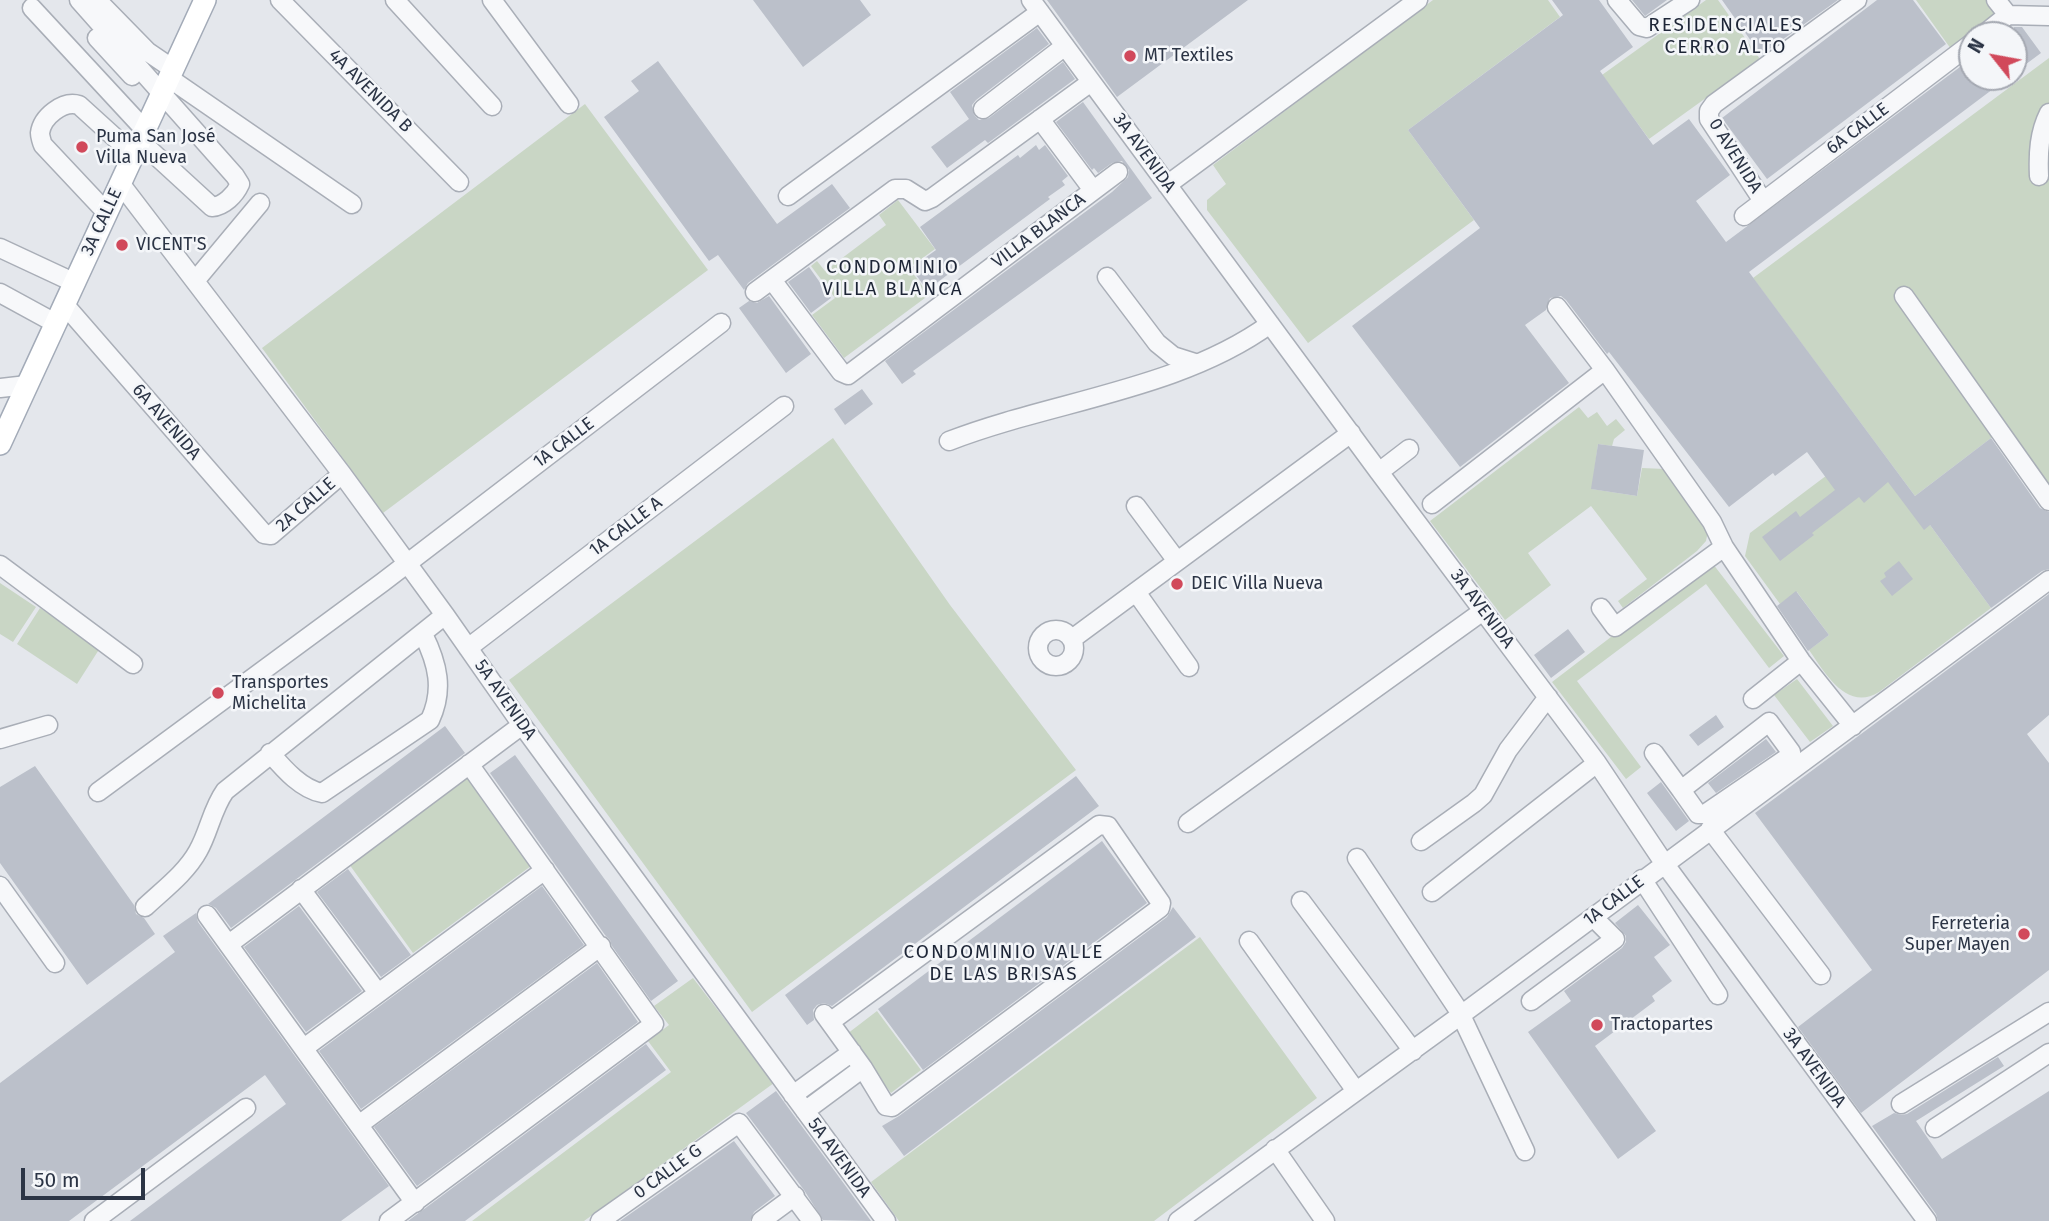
<!DOCTYPE html>
<html>
<head>
<meta charset="utf-8">
<style>
	body { margin:0 }
	#map { position:relative; width:2049px; height:1221px; overflow:hidden; background:#e4e7ec; font-family:"Fira Sans",sans-serif }
	canvas { display:block }
	.north { position:absolute; left:1958px; top:21px; width:70px; height:70px; box-sizing:border-box; background:#f4f6f9; border:2px solid #a4a8b1; border-radius:50%; rotate:301deg; font-size:19px; font-weight:700; line-height:28px; text-align:center; color:#2b3445 }
	.north::after { content:''; display:block; margin:auto; width:24px; height:32px; background:#d1495b; clip-path:polygon(50% 0,100% 100%,50% 72%,0 100%) }
	.scale { position:absolute; left:21px; top:1168px; width:124px; height:32px; box-sizing:border-box; border:4px solid #2b3445; border-top:0; padding-left:9px; font-size:21px; line-height:24px; white-space:nowrap; color:#2b3445; -webkit-text-stroke:5px #f4f6f9; paint-order:stroke }
</style>
</head>
<body>
<div id="map">
<canvas width="2049" height="1221"></canvas>
<div class="north">N</div>
<div class="scale">50 m</div>
</div>
<script>
const ctx = document.querySelector('canvas').getContext('2d');
ctx.lineJoin = 'round';
function fill(path, color) {
  ctx.fillStyle = color;
  ctx.fill(path, 'evenodd');
}
function stroke(path, color, width, dash) {
  ctx.strokeStyle = color;
  ctx.lineWidth = width;
  ctx.lineCap = dash ? 'butt' : 'round';
  ctx.setLineDash(dash || []);
  ctx.stroke(path);
}
function write(font, color, halo, rows, align = 'center') {
  ctx.font = font + ' "Fira Sans",sans-serif';
  ctx.lineWidth = 5;
  ctx.setLineDash([]);
  ctx.textBaseline = 'middle';
  ctx.strokeStyle = halo;
  ctx.fillStyle = color;
  for (const [text, x, y, turn = 0] of rows) {
    ctx.save();
    ctx.translate(x, y);
    ctx.rotate((+turn || 0) * Math.PI / 180);
    ctx.textAlign = isNaN(turn) ? turn : align;
    if (halo) ctx.strokeText(text, 0, 0);
    ctx.fillText(text, 0, 0);
    ctx.restore();
  }
}
const green = new Path2D(`
	M1433,0h115l12,17 -152,113 66,90 -166,123 -101,-133v-10l19,-16 -13,-19z
	M1706,0h12l42,59 -111,80 -47,-64z
	M1916,0h72l10,14 -47,35z
	M2049,58v451l-54,-74 -80,61 -162,-218z
	M585,104l123,166 -325,243 -121,-165z
	M898,200l37,49 -26,19 20,27 -85,63 -32,-43 23,-17 -24,-32 6,-5 8,10 61,-46 -7,-10z
	M1579,407l9,11 9,-6 10,14 9,-7 9,11 -11,9 -2,7 -14,-2 -6,45 45,7 5,-28 23,1 43,62 -2,10 -9,10 -74,57 -5,-7 29,-22 -56,-73 -63,47 23,32 -46,35 -75,-99z
	M833,438l117,167 126,165 -324,242 -243,-332z
	M1863,448l67,77 61,83 -112,84c-32,20 -54,-19 -70,-42l20,-15 -32,-43 -17,12 -35,-48 5,-23z
	M1713,564l71,92 -15,12 -63,-84 -129,97 64,86 -15,12 -74,-97 152,-116z
	M0,583l36,24 -23,35 -13,-8z
	M40,608l60,40 -23,36 -60,-40z
	M1797,679l36,47 -23,16 -36,-47z
	M467,778l64,88 -118,87 -64,-89z
	M1200,937l117,161 -163,123h-255l-28,-39z
	M693,978l81,105 -190,138h-112l199,-149 -23,-31 21,-16 -15,-19z
	M877,1011l44,59 -30,23 -44,-59z`);
const building = new Path2D(`
	M753,0h107l11,15 -68,52z
	M1047,0h201l-131,97z
	M1552,0h47l34,47 -33,24 53,74 36,-26 41,56 -34,26 30,41 246,-184v19h37l-260,195 166,224 76,-58 49,70 9,4v57l-7,2 -51,37 -61,-83 -6,5 -36,-48 -24,21 -5,-6 -47,36 2,2 -34,26 -18,-24 34,-26 4,6 35,-27 -28,-38 -32,24 -2,-3 -44,34 -120,-155 -2,2 -41,-54 -5,-4 -11,2 -4,12 -21,15 44,58 -109,84 -108,-141 128,-98 -72,-98 155,-115z
	M1632,0h35l-22,16z
	M1722,0h116l-77,55z
	M1877,0h36l33,44 -179,135 -45,-61z
	M2014,27h8l19,26 -27,20z
	M1037,28l12,16 -73,56 -4,5 2,10 5,5 10,-2 74,-56 12,17 -87,64 -3,-3 -38,28 -16,-21 38,-28 -19,-27z
	M658,61l119,163 55,-40 18,24 -102,75 -4,7 -26,-35 -9,6 -105,-144 35,-26 -8,-10z
	M1083,102l69,96 -239,173 3,3 -14,10 -17,-23 227,-169 16,-15 1,-7 -7,-9 -10,2 -14,10 -4,-5 -2,2 -36,-48z
	M1036,145l3,5 6,-5 23,31 -6,5 3,4 -17,12 2,2 -123,91 -16,-22 25,-18 -16,-23 98,-72 2,3z
	M809,267l22,31 -20,15 -23,-31z
	M769,296l42,58 -25,19 -47,-65 10,-7 8,2z
	M862,389l11,15 -28,21 -11,-16z
	M1598,444l46,6 -7,46 -46,-7z
	M1899,561l14,18 -21,17 -12,-15 6,-4 -2,-4z
	M1796,591l33,44 -21,16 -31,-45z
	M2049,594v121l-22,19 22,29v207l-188,143 -63,-86 74,-57 -117,-157z
	M1568,629l17,23 -34,26 -17,-23z
	M1716,715l8,12 -26,19 -9,-11z
	M445,726l20,27 -234,175 -15,-20 -8,-4z
	M1766,739l10,13 -60,41 -8,-10z
	M515,755l163,226 -27,20 -39,-55 -2,-6 -5,-5 -115,-162z
	M35,766l99,139 2,9 8,4 11,16 -68,51 -87,-122v-76z
	M1076,776l23,30 -267,200 -8,-3 -7,2 -4,5 1,10 -7,5 -22,-30z
	M1661,782l28,39 -13,10 -29,-38z
	M1102,841l45,62 -224,167 -45,-61z
	M348,869l63,86 -30,22 -64,-85z
	M542,886l42,59 -223,164 -42,-58z
	M1638,905l32,40 -16,12 18,24 -20,15 3,5 -60,45 61,85 -38,28 -90,-127 43,-31 -7,-10 58,-43 4,-6v-6l-11,-13z
	M299,906l63,85 -56,41 -62,-85z
	M1173,907l23,30 -292,219 -22,-30 17,-10 268,-199z
	M196,913l2,9 191,264 -48,35h-211l156,-117 -21,-29 -196,146h-69v-138l175,-131 -12,-16z
	M597,963l41,59 -221,164 -43,-59z
	M646,1044l20,26 -201,151h-57z
	M1998,1057l6,9 -88,55 26,38 107,-68v130h-111l-2,-7 -64,-88 22,-13 7,2 6,-1z
	M776,1091l55,75 40,55 -48,-1 -19,-30 -58,-77z
	M734,1141l41,55 -21,16 -4,9h-130z`);
const minor = new Path2D(`
	M79,0l156,176 5,8c-5,11 -16,22 -28,23l-72,-66
	M97,0l51,52 25,17
	M280,0l179,182
	M395,0l97,106
	M492,0l77,104
	M1031,0l348,472 218,291 67,100 263,358
	M1617,0l22,26 8,2 43,-28
	M1996,0l12,15
	M32,8l113,122
	M1983,35l25,-20 41,1
	M97,38l35,38
	M169,78l183,126
	M983,109l82,-63
	M1040,119l53,71
	M2039,176c-1,-23 0,-43 10,-63
	M120,183l222,291 103,141 77,110 364,496
	M1167,185l251,-185
	M788,196l252,-184
	M1763,201l-54,-82v-8l5,-7 143,-104
	M106,212l-63,-67c-1,-2 -3,-9 -3,-12 2,-16 23,-33 39,-28l54,49
	M1744,216l228,-173
	M0,248l73,34
	M1107,277l50,66 16,13 22,7
	M772,280l69,92 7,3 270,-203
	M195,281l65,-78
	M755,292l140,-103h11l19,12 7,-3 159,-116
	M0,293l55,30
	M1904,296l145,205
	M64,304l200,230 7,1 71,-61
	M1557,307l48,63 107,152 12,25 77,114 52,65
	M0,388l27,-3
	M949,441c103,-40 230,-51 321,-117
	M1379,472l30,-23
	M1432,504l173,-134
	M1136,506l41,55
	M0,565l133,99
	M1136,592l53,75
	M1601,608l14,19 109,-80
	M1038 648a18 18 0 1 1 36 0a18 18 0 1 1-36 0Z
	M1072,639l279,-206
	M468,648l316,-242
	M1753,699l48,-38
	M1769,722l22,30 -1,4 -85,58h-7l-17,-24z
	M0,739l48,-14
	M270,753c14,16 31,36 52,40l108,-73c14,-30 8,-56 -7,-86
	M1654,753l27,37
	M98,792l285,-210 338,-259
	M1188,823l295,-212
	M1710,829l111,146
	M1421,841l53,-38 9,-8 25,-45 40,-53
	M1357,858l102,153 66,140
	M1642,879l76,116
	M0,886l55,77
	M301,889l77,104
	M1432,892l165,-129
	M1301,901l112,150
	M145,907c18,-17 41,-34 53,-56 11,-19 14,-42 27,-60l220,-176
	M207,915l208,288
	M1249,941l107,150
	M229,944l293,-219
	M1531,1001l84,-62 -22,-22
	M824,1014l39,54 23,38 6,1 268,-199 1,-5 -53,-77 -9,-1 -269,197
	M304,1048l241,-178
	M793,1095l59,-43
	M1901,1104l148,-92
	M805,1111l58,-43
	M360,1124l241,-178
	M1935,1128l114,-75
	M1275,1149l50,72
	M94,1221l152,-113
	M389,1221l265,-197 -185,-260
	M600,1221l139,-98 73,98
	M761,1221l34,-25
	M1178,1221l283,-206 588,-435`);
const major = new Path2D(`
	M0,444l205,-444`);
const markers = [
	[1130,56,7,"#d1495b"],
	[82,147,7,"#d1495b"],
	[122,245,7,"#d1495b"],
	[1177,584,7,"#d1495b"],
	[218,693,7,"#d1495b"],
	[2024,934,7,"#d1495b"],
	[1597,1025,7,"#d1495b"]
];
const poiNames = [
	["MT Textiles",1144,56],
	["Puma San José",96,137],
	["Villa Nueva",96,158],
	["VICENT'S",136,245],
	["DEIC Villa Nueva",1191,584],
	["Transportes",232,683],
	["Michelita",232,704],
	["Ferreteria",2010,924,"right"],
	["Super Mayen",2010,945,"right"],
	["Tractopartes",1611,1025]
];
const streetNames = [
	["4A AVENIDA B",370,91,45],
	["6A CALLE",1858,129,-37],
	["3A AVENIDA",1144,153,54],
	["0 AVENIDA",1735,156,58],
	["3A CALLE",102,222,-65],
	["VILLA BLANCA",1039,231,-37],
	["6A AVENIDA",166,422,49],
	["1A CALLE",564,443,-37],
	["2A CALLE",306,505,-41],
	["1A CALLE A",626,527,-37],
	["3A AVENIDA",1482,609,53],
	["5A AVENIDA",505,700,55],
	["1A CALLE",1614,901,-37],
	["3A AVENIDA",1814,1068,54],
	["5A AVENIDA",839,1158,54],
	["0 CALLE G",668,1172,-36]
];
const neighbourhoodNames = [
	["RESIDENCIALES",1726,26],
	["CERRO ALTO",1726,48],
	["CONDOMINIO",893,268],
	["VILLA BLANCA",893,290],
	["CONDOMINIO VALLE",1004,953],
	["DE LAS BRISAS",1004,975]
];
fill(green, '#c9d6c5');
fill(building, '#bbc0ca');
stroke(minor, '#a9aeb7', 21);
stroke(major, '#a3abb8', 24);
stroke(minor, '#f7f8fa', 18);
stroke(major, '#fff', 21);
for (const [x, y, r, color] of markers) {
  const dot = new Path2D();
  dot.arc(x, y, r, 0, 2 * Math.PI);
  ctx.fillStyle = color;
  ctx.fill(dot);
  stroke(dot, '#f4f6f9', 2.5);
}
write('18px', '#2b3445', '#f4f6f9', poiNames, 'left');
write('18px', '#2b3445', '#f4f6f9', streetNames);
ctx.letterSpacing = '2px';
write('19px', '#1d2536', '#f4f6f9', neighbourhoodNames);
ctx.letterSpacing = '0px';
</script>
</body>
</html>
